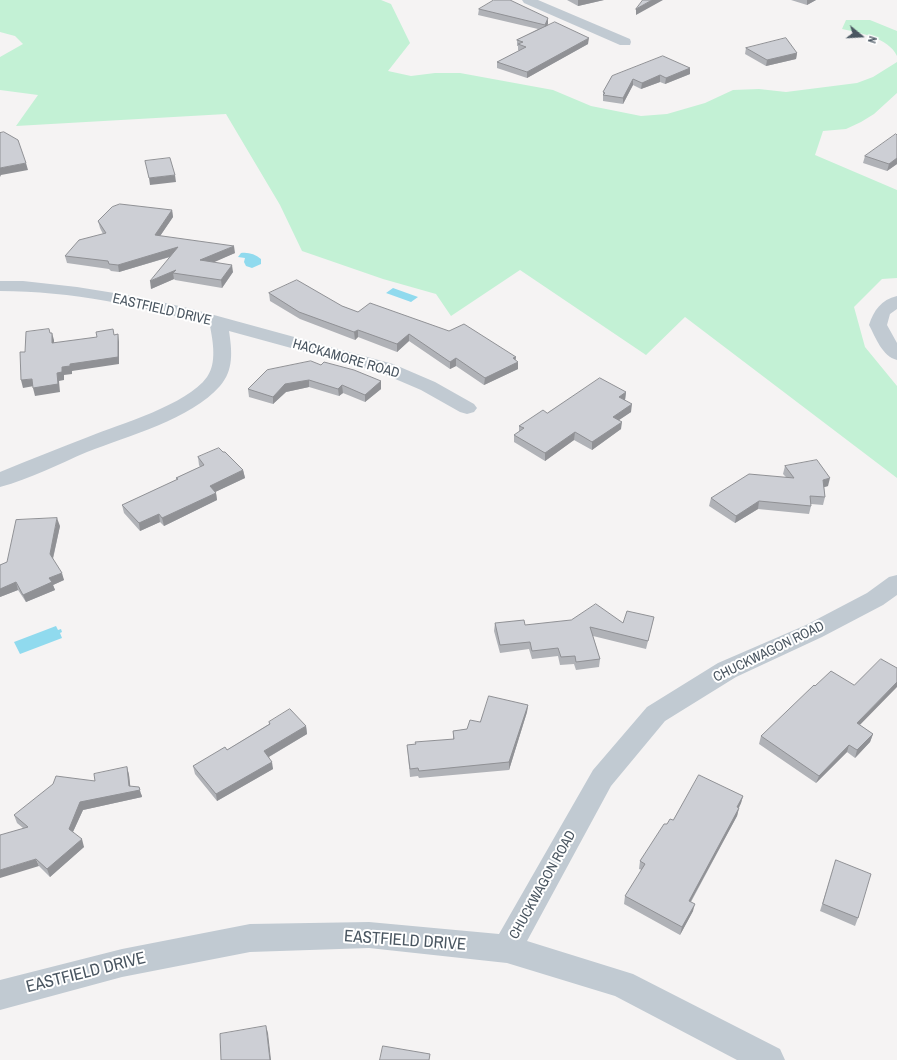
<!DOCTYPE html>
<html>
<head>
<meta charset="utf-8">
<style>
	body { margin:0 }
	#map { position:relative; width:897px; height:1060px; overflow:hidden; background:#f5f3f3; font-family:"Archivo Narrow",sans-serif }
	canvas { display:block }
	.north { position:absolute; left:841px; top:16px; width:40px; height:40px; -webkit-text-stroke:3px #fff; paint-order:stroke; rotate:108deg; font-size:11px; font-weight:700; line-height:16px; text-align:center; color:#4a5661 }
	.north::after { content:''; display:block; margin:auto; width:14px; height:18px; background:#4a5661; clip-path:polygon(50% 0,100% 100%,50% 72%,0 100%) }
</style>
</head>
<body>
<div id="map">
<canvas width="897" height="1060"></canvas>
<div class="north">N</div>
</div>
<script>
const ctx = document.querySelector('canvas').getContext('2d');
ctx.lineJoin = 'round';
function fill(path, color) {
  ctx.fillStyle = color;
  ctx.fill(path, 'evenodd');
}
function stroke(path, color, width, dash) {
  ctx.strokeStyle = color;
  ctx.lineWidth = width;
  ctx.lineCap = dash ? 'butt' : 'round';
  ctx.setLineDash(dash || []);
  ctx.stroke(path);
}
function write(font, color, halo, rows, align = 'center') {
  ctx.font = font + ' "Archivo Narrow",sans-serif';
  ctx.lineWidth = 4;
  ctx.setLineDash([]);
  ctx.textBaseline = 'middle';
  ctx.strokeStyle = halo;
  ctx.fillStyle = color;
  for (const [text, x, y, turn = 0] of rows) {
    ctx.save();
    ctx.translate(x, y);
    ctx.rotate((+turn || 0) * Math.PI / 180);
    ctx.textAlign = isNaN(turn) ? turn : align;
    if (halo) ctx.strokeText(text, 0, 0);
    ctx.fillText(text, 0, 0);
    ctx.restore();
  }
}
const green = new Path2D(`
	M0,0h381l10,4 19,39 -22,28 23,5 24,-3h25l93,17 38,16 50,10 26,-2 38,-11 28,-13 26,-1 27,3 71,-9 16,-6 24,-15v31l-23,21 -13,8 -15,7 -23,2 -8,24 82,35v88l-15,1 -28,28 11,40 32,39v92l-212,-161 -39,38 -126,-85 -69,46 -15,-22 -53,-15 -81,-28 -22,-46 -54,-91 -210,12 22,-31 -38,-5v-33l23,-13 -8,-8 -15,-4z
	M846,20h24l27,11v25c-8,-18 -37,-23 -55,-27z`);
const water = new Path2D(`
	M241,253c7,-1 14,1 20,6v5l-9,4 -6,-2 -2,-4 1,-4 -7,-1z
	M393,288l25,9 -7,5 -25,-9z
	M56,626l2,4 3,-1 1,3 -2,1 2,5 -42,16 -6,-12z`);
const street = new Path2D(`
	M522,0h16l92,39 1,3 -1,3h-10l-96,-42z
	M0,281h23l54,6 62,10 53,12 201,55 42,18 39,22 3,4 -3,4 -7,2 -7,-2 -39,-22 -42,-18 -150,-41c3,20 5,39 -9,55 -29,33 -92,50 -133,66 -28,12 -57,27 -87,35v-15c29,-12 59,-24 88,-35 32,-13 99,-32 119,-60 10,-14 6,-35 3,-51 -67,-20 -139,-35 -210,-35z
	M897,296v13l-7,5 -3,11 10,18v17c-15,-4 -21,-22 -28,-35 5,-15 12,-25 28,-29z
	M897,575v20l-14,10 -61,32 -86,40 -71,44 -54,65 -84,155 106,33 147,75 5,11h-48l-122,-64 -108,-33 -138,-15 -119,4 -128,25 -122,33v-30l122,-31 128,-25 119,-2 130,12 94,-164 54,-63 71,-44 88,-38 61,-32 22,-16z`);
const wall = new Path2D(`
	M567,0h37l-26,6z
	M791,0h25l-9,5z
	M479,9l69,9 -1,7 41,19 -61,34 -30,-10v-6l22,-11 -1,-1v-4h-1v-6l21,-11 -60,-14z
	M746,48l51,5 -1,6 -30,7 -21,-12z
	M690,68v6l-25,10 -5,-2 -19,7 -8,-4 -10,19 -20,-3v-9l9,-16z
	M897,135v29l-10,7 -24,-8 2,-7z
	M172,210l1,7 -13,19 75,17 -22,9 20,10 -11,16 -47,-8 -1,-1 -23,10 19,-32 -51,15 -8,-1 -2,-2 -42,-6 -2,-7 38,-22 -3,-6 -2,-7z
	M269,293l73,13 16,6 158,45 -1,3 3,9 -34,16 -28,-19 -6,3 -41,-28 -12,11 -39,-15 -3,3 -55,-21 -30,-18z
	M267,370l114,11v8l-16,13 -22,-9 -4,3 -30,-9 -23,5 -13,12 -24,-7 -1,-8z
	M626,392l-1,8 6,12 -12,8 2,9 -29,21 -18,-10 -29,21 -31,-19v-7l5,-3v-6l28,-13z
	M223,452l20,18 2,8 -30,14 1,1 1,7 -53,26 -4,-4 -20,9 -16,-18 -2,-8 55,-25 -1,-2 24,-11 -1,-2 -1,-8z
	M785,466l43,20 -4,1 1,10 -2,8 -12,-1v2l-2,8 -51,-5 -23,14 -26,-17 2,-8 75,-21 -3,-3z
	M60,526l-7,33 11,21 -11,5 2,5 -29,12 -8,-12 -18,7v-32l7,-3z
	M654,617l-8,32 -53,-13 7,23 -1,8 -23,3 -2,-6 -14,1 -2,-9 -26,3 -3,-10 -29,4 -6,-22 1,-8 30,2 98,-2z
	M528,705l-1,7 -18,58 -90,8 -1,-2 -8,1 -3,-32 46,-6v-8l14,-2 13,-7z
	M269,722l37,4 1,8 -38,23 4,12 -56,32 -22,-27 -2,-8 34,-16 42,-26z
	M860,725l13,9 -3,8 -15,16 -8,-6 -31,31 -57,-39 2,-8z
	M127,767l2,8 1,11 12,9v2l-59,13 -10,22 11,15 -34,30 -11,-11 -16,-38 -6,-5 -3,-8 81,-34z
	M743,796l-2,7 -2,5 -2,8 -46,86 2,9 -13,24 -56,-31 1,-8 17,-26 -3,-1 1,-8 27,-37 6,-4z
	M836,860l22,58 -3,8 -35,-15z`);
const shadedWall = new Path2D(`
	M578,0h26l-26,6z
	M652,0h11l-27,15v-6z
	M807,0h9l-9,5z
	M548,18v6l-3,7v-6z
	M589,38l-1,6 -61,34v-6z
	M797,53l-1,6 -30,7 1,-6z
	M690,68v6l-25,10 1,-6z
	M660,75v7l-19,7 1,-6z
	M633,79v6l-10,19v-6z
	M897,158v6l-10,7 2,-7z
	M26,163l2,7 -27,5 -1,2v-9z
	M175,175l1,7 -26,3 -1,-7z
	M172,210l1,7 -17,25 -1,-7z
	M234,246l1,7 -34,15 -1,-8z
	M178,247l1,7 -60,18 -1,-7z
	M232,265l1,7 -11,16 -1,-8z
	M176,270l-3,3 1,6 -23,10 -1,-8z
	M358,330v7l-3,3 -1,-8z
	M52,333l2,7v11l-2,-8z
	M118,334l1,8v22l-47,7v3l-8,1v5l-5,1 1,11 -25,4 -2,-8 24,-15 5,-6 8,-3z
	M409,334v7l-12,11v-8z
	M516,357l-1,6 3,-1v7l-34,16 1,-7z
	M456,358v8l-6,3v-7z
	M32,379l2,7 -11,2 -2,-8z
	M309,380v7l-23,5 -13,12v-7l12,-13z
	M381,381v8l-16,13v-7z
	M342,385l1,8 -4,3 -1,-7z
	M626,392l-1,8 -7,5 1,-8z
	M632,404l-1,8 -18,12v-7z
	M622,422l-1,7 -29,21v-8z
	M575,432l-1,8 -29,21v-8z
	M243,470l2,8 -34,16 -1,-8z
	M830,478l-2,8 -7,2 2,-8z
	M216,493l1,7 -53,26 -2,-8z
	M759,501l-1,8 -23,14 1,-7z
	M159,514l1,8 -20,9 -1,-8z
	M57,518l3,8 -8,36 -2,-8z
	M62,573l2,7 -11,5 2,5 -29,12 -3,-7 26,-17z
	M16,582l2,8 -18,7v-8z
	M897,682v5l-43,44 3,-8z
	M528,705l-1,7 -18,58v-8z
	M306,726l1,8 -42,25 -1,-8z
	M873,734l-3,8 -15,16 2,-8z
	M849,745l-2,7 -31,31 3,-7z
	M272,762l1,7 -56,32 -1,-7z
	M127,767l2,8 2,17 8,-5 3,10 -59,13 -12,26 -2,-7 11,-27 49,-16z
	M743,796l-2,7 -6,12 2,-8z
	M739,808l-2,8 -50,92 2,-7z
	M82,839l2,8 -34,30 -3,-8z
	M36,859l3,7 -39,12v-8z
	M695,904l-2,7 -13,24 2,-8z
	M266,1026l2,7 3,27h-1z`);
const building = new Path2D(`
	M494,0h16l38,18 -3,7 -66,-16z
	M643,0h9l-16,9z
	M555,22l34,16 -62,34 -30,-10 29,-15 -8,-3 5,-2 -6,-2z
	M786,38l11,15 -30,7 -21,-12z
	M663,56l27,12 -24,10 -6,-3 -18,8 -9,-4 -10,19 -20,-3 2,-2 -2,-1 9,-16z
	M4,132l14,8 8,23 -26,5v-35z
	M896,134l1,1v23l-8,6 -24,-8z
	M170,158l5,17 -26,3 -4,-17z
	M120,204l52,6 -17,25 79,11 -34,14 32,5 -11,15 -48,-7 3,-3 -26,11 28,-34 -60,18 -9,-1 -1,-3 -43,-5 14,-16 27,-7 -8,-12 14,-14z
	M297,280l45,26 16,6 12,-9 79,28 15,-7 52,33 -3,1 5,4 -33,16 -29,-20 -6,4 -41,-28 -12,10 -39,-14 -4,2 -55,-20 -30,-19z
	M49,329l1,4h2v10l45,-6 -1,-5 17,-3 1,6 4,-1v23l-48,7v2l-8,1v5l-5,1 1,11 -25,4 -1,-9 -11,1 -1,-28h5l1,-20z
	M311,361l10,4 3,-3 30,8 27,11 -16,14 -23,-10 -4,4 -29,-9 -24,4 -12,13 -25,-8 19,-19z
	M600,378l26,14 -7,5 13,7 -19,13 9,5 -30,20 -17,-10 -30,21 -31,-18 10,-7 -5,-2 24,-16 4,3z
	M219,448l4,4h2l18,18 -33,16 6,7 -54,25 -3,-4 -20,9 -17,-18 56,-26 -2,-1 28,-13 -6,-8z
	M817,460l13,18 -7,2 2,17 -15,-1 1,10 -52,-5 -23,15 -25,-18 38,-24 45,4 -9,-12z
	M57,518l-7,36 12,19 -13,5 3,4 -29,13 -7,-13 -16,7v-24l7,-3 9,-42z
	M596,604l27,19 4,-12 27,6 -6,24 -58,-14 10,32 -24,3 -1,-6 -14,1 -3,-9 -26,3 -2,-9 -30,3 -5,-22 29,-3 1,5 46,-5z
	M881,659l16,9v14l-40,41 16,11 -16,16 -8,-5 -30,31 -58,-40 53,-51 1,1 16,-15 23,14z
	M489,696l39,9 -19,57 -90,9 -1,-3 -8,1 -3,-24 9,-1 -1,-2 39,-3 -1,-8 14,-2 3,-9 10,2z
	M290,709l16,17 -42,25 8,11 -56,32 -23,-28 32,-19 2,3 43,-26 -1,-2z
	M127,767l2,19 10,1 1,3 -60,12 -11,27 13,10 -35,30 -11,-10 -36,11v-35l28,-8 -14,-12 39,-31 3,-8 39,5 -1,-7z
	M699,775l44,21 -6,11 2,1 -50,93 6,3 -13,23 -57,-31 20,-32 -5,-3 24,-37h3l3,-5 3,1z
	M836,860l35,14 -13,44 -35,-14z
	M266,1026l4,34h-49l-1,-26z
	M383,1046l47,8 -1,6h-49z`);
const streetNames = [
	["EASTFIELD DRIVE",162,310,13],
	["HACKAMORE ROAD",346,359,16],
	["CHUCKWAGON ROAD",769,652,-26],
	["CHUCKWAGON ROAD",543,885,-61]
];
const nearStreetnames = [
	["EASTFIELD DRIVE",405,941,4],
	["EASTFIELD DRIVE",86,973,-14]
];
fill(green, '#c3f1d5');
fill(water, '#90daee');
fill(street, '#c1cad2');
fill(wall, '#b0b2b7');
fill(shadedWall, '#909195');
fill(building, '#cdcfd5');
stroke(building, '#909195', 1);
write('14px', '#4a5661', '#fff', streetNames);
write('17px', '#4a5661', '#fff', nearStreetnames);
</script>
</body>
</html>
